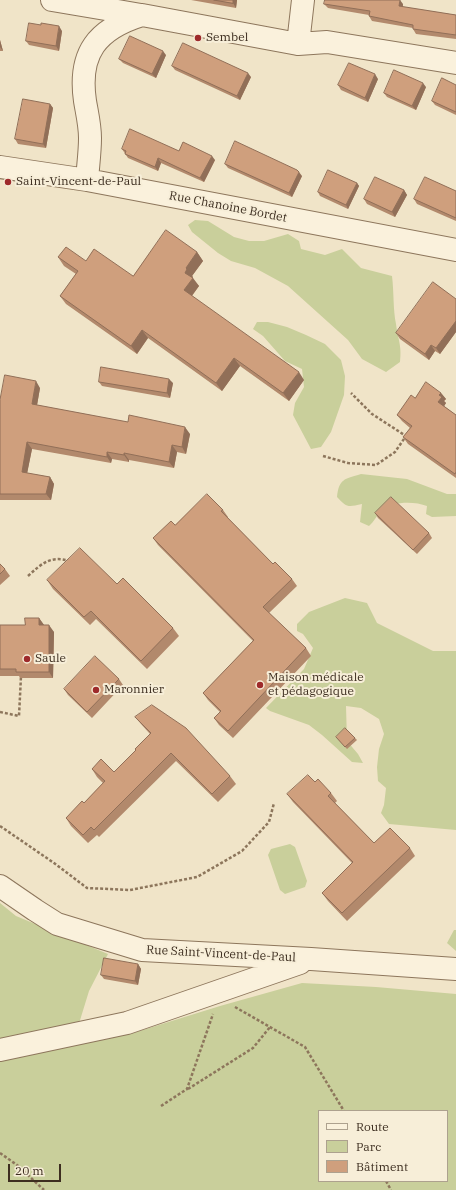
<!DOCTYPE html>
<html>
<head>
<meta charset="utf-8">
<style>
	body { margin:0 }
	#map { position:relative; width:456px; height:1190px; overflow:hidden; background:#f0e4c8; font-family:"IBM Plex Serif",serif }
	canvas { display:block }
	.legend { position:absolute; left:318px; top:1110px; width:130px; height:72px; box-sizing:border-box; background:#f7eed8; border:1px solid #ada18e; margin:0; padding:5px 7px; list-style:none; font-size:12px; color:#3d2e20 }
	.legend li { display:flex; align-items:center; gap:8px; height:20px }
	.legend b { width:20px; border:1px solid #ada18e }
	.scale { position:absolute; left:8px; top:1164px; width:53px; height:18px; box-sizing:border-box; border:2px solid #3d2e20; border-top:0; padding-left:5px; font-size:12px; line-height:14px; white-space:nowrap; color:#3d2e20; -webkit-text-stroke:3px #f7eed8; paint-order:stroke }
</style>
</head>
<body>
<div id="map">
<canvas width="456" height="1190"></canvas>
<ul class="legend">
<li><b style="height:5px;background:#faf1dc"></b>Route</li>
<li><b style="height:11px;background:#c9cf9b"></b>Parc</li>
<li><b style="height:11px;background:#cf9f7d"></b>Bâtiment</li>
</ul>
<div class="scale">20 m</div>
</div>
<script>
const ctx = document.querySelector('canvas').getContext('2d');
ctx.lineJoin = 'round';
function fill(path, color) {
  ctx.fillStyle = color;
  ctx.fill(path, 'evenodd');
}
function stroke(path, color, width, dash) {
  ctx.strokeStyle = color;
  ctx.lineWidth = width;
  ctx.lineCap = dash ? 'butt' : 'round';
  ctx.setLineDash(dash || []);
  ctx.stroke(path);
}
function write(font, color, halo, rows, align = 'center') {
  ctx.font = font + ' "IBM Plex Serif",serif';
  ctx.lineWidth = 4;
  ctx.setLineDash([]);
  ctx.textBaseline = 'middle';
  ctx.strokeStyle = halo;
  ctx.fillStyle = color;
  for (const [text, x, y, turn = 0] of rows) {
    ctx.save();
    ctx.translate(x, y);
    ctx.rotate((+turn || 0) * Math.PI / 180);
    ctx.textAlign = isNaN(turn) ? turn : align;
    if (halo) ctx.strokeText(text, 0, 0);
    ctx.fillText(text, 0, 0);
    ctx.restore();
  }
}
const green = new Path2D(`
	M195,220l13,1 26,16 15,4h15l24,-7 11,7 2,8 24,6 17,-6 19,19 31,8c2,16 1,34 4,48 2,16 6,21 4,38l-14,10 -24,-13 -14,-19 -60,-54 -33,-18 -24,-7 -13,-8 -26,-21 -4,-7z
	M257,322h11l19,5 19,8 19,9 16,16 4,16 -1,19 -13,37 -10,15 -10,2 -18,-34 2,-12 9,-16 -2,-18 -17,-8 -22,-25 -10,-7z
	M361,474l46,5 40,15h9v22l-24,1 -6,-3 1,-8c-13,-5 -35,-5 -46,5 -4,4 -7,11 -12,15l-9,-4 2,-18c-14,3 -15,4 -25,-7 2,-18 7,-18 24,-23z
	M345,598l22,5 10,20 56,28h23v179l-67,-6 -8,-11 3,-8 2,-17 -8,-7 -1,-14 2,-18 5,-15 -5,-15 -18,-11 -15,-2 1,35 11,13 5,9 -11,-1 -30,-27 -13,-10 -39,-14 -4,-3 38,-39 9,-21 -10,-14 -6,-3v-7l12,-12z
	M290,844l5,3 12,34 -2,6 -20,7 -5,-4 -12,-35 3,-6z
	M0,903l16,13 92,38 -19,37 -12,39 40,-3 16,6 87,-27 82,-23 74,4 80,7v196h-456zM319,1111h128v70h-128z
	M454,930h2v21l-9,-8z`);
const path = new Path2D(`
	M323,456l25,7 28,2 19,-13 11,-16 -34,-22 -21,-21
	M28,576c13,-12 23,-21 41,-15
	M0,712l19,4 2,-40
	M0,826l54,37 33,25 43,2 67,-13 45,-26 27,-29 5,-19
	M235,1007l70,40 39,64
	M188,1089l65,-41 17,-21
	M161,1106l26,-17 26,-75
	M0,1153l17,12 27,25
	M386,1181l5,9`);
const minor = new Path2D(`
	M52,0l89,15
	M298,44l5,-44
	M0,167l87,13 369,70
	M87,180c1,-14 3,-28 3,-42 0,-13 -3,-25 -5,-37 -7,-48 12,-72 57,-86l156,29 29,-2 129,21
	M0,886l35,24 22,14 85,26 169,9 145,10
	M0,1050l127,-27 173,-60`);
const wall = new Path2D(`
	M191,0h46l-1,8z
	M324,4h79v3l53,8v24l-40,-5 -3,-5v-1l-41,-7 -3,-5v-1l-41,-7z
	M62,31l-3,20 -30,-6 -3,-4z
	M0,40l3,11h-3z
	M166,55l-10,23 -33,-15 -4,-4z
	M172,66l79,11 -11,23 -65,-30z
	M378,79l-10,23 -27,-12 -3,-5z
	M456,85v30l-21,-10 -3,-4z
	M426,87l-10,23 -29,-13 -3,-4z
	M50,104l3,4 -7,40 -28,-4 -3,-5z
	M122,149l57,2 36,9 -11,22 -43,-19 -3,8 -30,-13z
	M225,164l77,12 -10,21 -64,-29z
	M357,183l2,3 -11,23 -28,-13 -2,-4z
	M404,190l3,5 -12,22 -28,-13 -3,-5z
	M456,191v30l-39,-17 -3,-5z
	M197,252l6,9 -11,15 1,1 -1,1 7,8 -7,10 112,84 -15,21 -49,-35 -18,25 -74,-53 -11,16 -71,-50 -6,-8 16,-22 -12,-8 -6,-9 28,4 47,15z
	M456,299v33l-16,22 -5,-3 -6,9 -29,-21 -4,-6z
	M99,382l74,1 -3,15 -68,-12z
	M40,388l-3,17 153,29 -4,20 -9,-2 -3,16 -45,-8v2l-17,-3 -1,4 -79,-14 -5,24 23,4 4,7 -3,16h-51v-100z
	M441,393l5,6 -2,2 2,2 -2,3 12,9v63l-48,-34 -5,-7 7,-9 -8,-7 -5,-6 18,-17z
	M223,510l5,7v1l45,46 19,15 5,7 -28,27 37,35 5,8 -78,82 -14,-13 -5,-7 6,-6 -12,-12 -5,-7 50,-52 -95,-96 -5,-7 22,-13z
	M375,513l54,20 3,5 -15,16 -39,-36z
	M0,564l5,5 5,7 -10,9z
	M47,580l70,4 56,44 6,8 -32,33 -51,-50 -6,6 -37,-36z
	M39,618l5,7 10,7 -1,46h-33l-1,-2h-19v-51h25z
	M119,679l4,6 -31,33 -24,-23 -4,-6z
	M135,717l95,59 6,8 -18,18 -42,-41 -77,76 -2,-2 -9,8 -17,-17 -5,-8 18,-15 19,-20 -6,-6 -5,-8 22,3 22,-22 14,-16 -9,-10z
	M336,737l19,1 2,2 -10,9z
	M315,782l16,11 6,8 -2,2 39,40 36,5 5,8 -68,65 -19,-20 -6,-8 30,-30 -59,-61 -6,-8z
	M138,964l3,5 -3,16 -34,-6 -3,-4z`);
const shadedWall = new Path2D(`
	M233,0h4l-1,8 -3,-5z
	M400,0l3,4 -1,7 -3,-5z
	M59,26l3,5 -3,20 -3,-5z
	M0,40l3,11 -3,-4z
	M163,51l3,4 -10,23 -4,-4z
	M248,73l3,4 -11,23 -3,-4z
	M375,74l3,5 -10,23 -3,-4z
	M423,83l3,4 -10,23 -4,-4z
	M50,104l3,4 -7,40 -3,-4z
	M212,156l3,4 -11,22 -4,-4z
	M158,158l3,5 -3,8 -3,-4z
	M299,172l3,4 -10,21 -3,-4z
	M357,183l2,3 -11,23 -2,-4z
	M404,190l3,5 -12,22 -3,-5z
	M197,252l6,9 -11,15 1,1 -3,4 -5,-8 1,-5z
	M193,278l6,8 -9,12 -6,-8z
	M456,321v11l-16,22 -4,-6z
	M142,330l6,8 -11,16 -6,-8z
	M431,345l4,6 -6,9 -4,-6z
	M234,358l6,8 -18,25 -6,-8z
	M299,372l5,8 -15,21 -6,-8z
	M169,379l4,4 -3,15 -3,-5z
	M36,381l4,7 -4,23 -4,-7z
	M441,393l5,6 -2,2 2,2 -3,5 -5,-6 1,-7z
	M185,427l5,7 -4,20 -4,-7z
	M27,442l5,7 -6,30 -4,-7z
	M172,445l5,7 -3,16 -5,-6z
	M107,452l5,7 -1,4 -4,-6z
	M124,453l5,7v2l-5,-7z
	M50,477l4,7 -3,16 -5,-6z
	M39,618l5,7v7l-5,-7z
	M49,625l5,7 -1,46 -4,-6z
	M138,964l3,5 -3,16 -3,-4z`);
const building = new Path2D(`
	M214,0h19v3z
	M325,0h75l-1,6 57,9v20l-43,-6v-4l-44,-9 1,-5 -46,-7z
	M29,23l12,2v-2l18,3 -3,20 -30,-5z
	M130,36l33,15 -11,23 -33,-15z
	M183,43l65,30 -11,23 -65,-30z
	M349,63l26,11 -10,24 -27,-13z
	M394,70l29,13 -11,23 -28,-13z
	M442,78l14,7v27l-24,-11z
	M23,99l27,5 -7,40 -28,-5z
	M130,129l49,22 4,-9 29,14 -12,22 -42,-20 -3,9 -30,-13 1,-3 -4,-2z
	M235,141l62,29 2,2 -10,21 -64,-29z
	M328,170l29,13 -11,22 -28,-13z
	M375,177l29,13 -12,22 -28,-13z
	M425,177l31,14v27l-42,-19z
	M166,230l31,22 -11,16 1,1 -2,4 8,5 -9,12 115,82 -16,21 -49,-35 -18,25 -74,-53 -11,16 -71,-50 18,-25 -20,-14 8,-10 20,14 8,-12 39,27z
	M433,282l23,17v22l-20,27 -5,-3 -6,9 -29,-21z
	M101,367l68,12 -2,14 -68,-11z
	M5,375l31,6 -4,23 96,18 1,-7 56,12 -3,20 -10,-2 -3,17 -45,-9v2l-17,-3v5l-80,-15 -5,30 28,5 -4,17h-46v-94z
	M426,382l15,11 -2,2 3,2 -4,5 18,13v57l-1,2 -52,-37 9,-11 -15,-11 14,-20 4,3z
	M207,494l16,16 -2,1 52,53 2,-2 17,17 -29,28 43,41 -78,83 -14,-13 7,-7 -18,-18 51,-53 -101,-102 18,-17 4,4z
	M391,497l38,36 -16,17 -38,-37z
	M80,548l37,36 6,-6 50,50 -32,33 -50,-50 -7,6 -37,-37z
	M0,564l5,5 -5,5z
	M25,618h14v7h10v47h-33v-3h-16v-44h25z
	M95,656l24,23 -32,33 -23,-23z
	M152,705l34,23 44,48 -18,18 -41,-41 -77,77 -3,-3 -8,8 -17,-17 16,-17 2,2 21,-22 -13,-12 9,-10 13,13 22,-22 -1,-1 16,-16 -16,-16z
	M345,728l10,10 -10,9 -9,-10z
	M308,775l7,7 3,-3 13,14 -3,3 46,47 16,-15 20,20 -68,65 -20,-20 31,-31 -66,-68z
	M104,958l34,6 -3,17 -34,-6z`);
const markers = [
	[198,38,4,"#9e2a2b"],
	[8,182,4,"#9e2a2b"],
	[27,659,4,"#9e2a2b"],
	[260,685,4,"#9e2a2b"],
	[96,690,4,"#9e2a2b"]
];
const poiNames = [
	["Sembel",206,38],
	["Saint-Vincent-de-Paul",16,182],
	["Saule",35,659],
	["Maison médicale",268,678],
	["et pédagogique",268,692],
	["Maronnier",104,690]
];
const streetNames = [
	["Rue Chanoine Bordet",228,207,11],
	["Rue Saint-Vincent-de-Paul",221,954,3]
];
fill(green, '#c9cf9b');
stroke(minor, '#8d765c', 24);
stroke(path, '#8d765c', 2.5, [3, 2]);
stroke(minor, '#faf1dc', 22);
fill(wall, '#b2896c');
fill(shadedWall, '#916f58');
fill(building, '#cf9f7d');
stroke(building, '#916f58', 1);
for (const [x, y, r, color] of markers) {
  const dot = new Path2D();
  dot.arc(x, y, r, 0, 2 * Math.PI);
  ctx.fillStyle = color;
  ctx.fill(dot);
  stroke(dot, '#f7eed8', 1.5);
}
write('12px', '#3d2e20', '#f7eed8', poiNames, 'left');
write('12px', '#3d2e20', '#f7eed8', streetNames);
</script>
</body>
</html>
